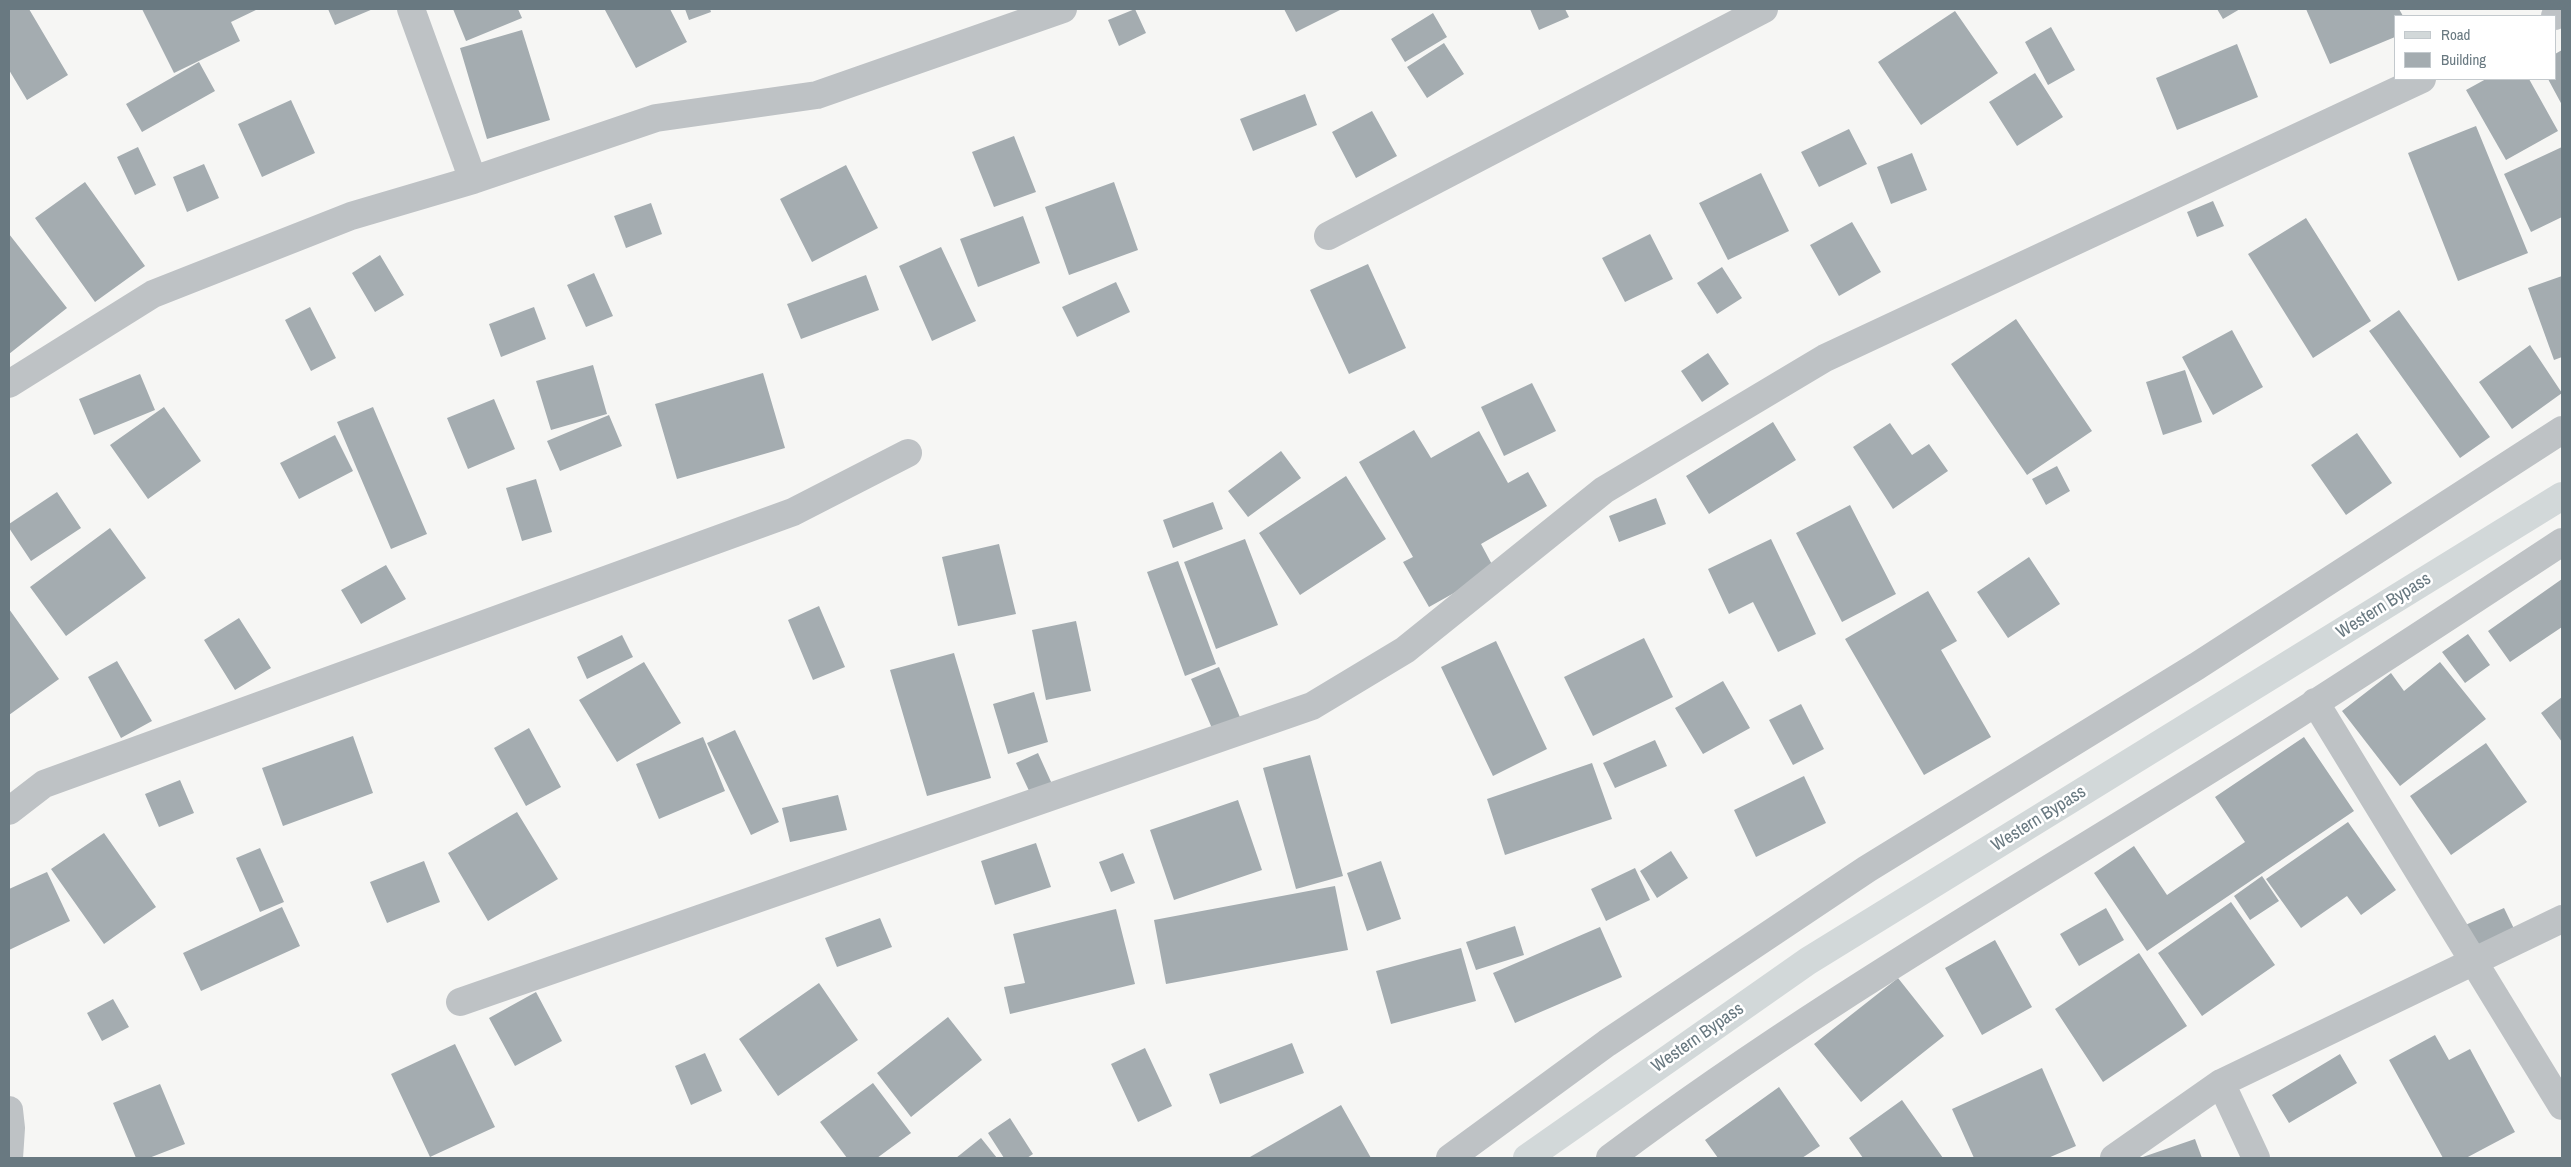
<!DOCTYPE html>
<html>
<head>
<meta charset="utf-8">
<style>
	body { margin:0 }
	#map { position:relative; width:2571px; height:1167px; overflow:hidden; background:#f6f6f4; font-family:"Archivo Narrow",sans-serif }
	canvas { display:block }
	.frame { position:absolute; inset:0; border:10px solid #697981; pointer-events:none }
	.legend { position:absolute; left:2394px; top:15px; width:162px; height:65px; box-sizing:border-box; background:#fff; border:1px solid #c3c9cd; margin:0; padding:6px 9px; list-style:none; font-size:15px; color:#697981 }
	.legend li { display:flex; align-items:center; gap:10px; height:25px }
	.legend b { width:25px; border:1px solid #c3c9cd }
</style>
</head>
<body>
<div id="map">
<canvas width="2571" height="1167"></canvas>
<div class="frame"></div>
<ul class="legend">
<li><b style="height:6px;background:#d2d8d9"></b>Road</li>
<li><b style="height:14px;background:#a4acb0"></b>Building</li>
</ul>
</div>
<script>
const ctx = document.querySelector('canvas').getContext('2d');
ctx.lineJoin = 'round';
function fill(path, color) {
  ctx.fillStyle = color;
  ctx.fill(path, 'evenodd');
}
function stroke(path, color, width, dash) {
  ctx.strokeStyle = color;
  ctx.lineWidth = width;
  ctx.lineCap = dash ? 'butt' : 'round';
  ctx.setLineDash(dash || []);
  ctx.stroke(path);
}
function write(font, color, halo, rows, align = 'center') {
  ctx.font = font + ' "Archivo Narrow",sans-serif';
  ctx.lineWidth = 5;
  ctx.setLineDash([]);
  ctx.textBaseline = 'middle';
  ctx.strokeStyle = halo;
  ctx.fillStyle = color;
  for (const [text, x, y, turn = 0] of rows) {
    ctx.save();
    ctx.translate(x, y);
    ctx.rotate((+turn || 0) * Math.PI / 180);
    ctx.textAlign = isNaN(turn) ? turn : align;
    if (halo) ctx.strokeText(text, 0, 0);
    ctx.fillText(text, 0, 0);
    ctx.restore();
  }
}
const building = new Path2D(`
	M9,9h20l39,66 -41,25 -18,-30z
	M142,9h116l-27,13 9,19 -66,32z
	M328,9h45l-38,16z
	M453,9h65l4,9 -56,23z
	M670,9l17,33 -51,26 -31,-58z
	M685,9h25l1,3 -22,8z
	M1135,9l11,24 -27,13 -11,-26z
	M1284,9h58l-46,23z
	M1530,9h35l4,8 -30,13z
	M2217,9h23l-17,10z
	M2306,9h93l4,7h-8v21l-65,27z
	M1955,11l43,62 -77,52 -43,-63z
	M1433,13l14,24 -42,25 -14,-23z
	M2051,27l24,43 -27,15 -23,-43z
	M522,30l28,90 -63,19 -27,-91z
	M1444,43l20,31 -37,24 -20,-31z
	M2237,44l21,53 -81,33 -21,-52z
	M2562,50v55l-14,-26h7v-25z
	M199,62l16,29 -73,41 -16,-28z
	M2035,73l28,44 -46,29 -28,-44z
	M2486,79h43l29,52 -52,29 -40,-70z
	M1305,94l12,31 -64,26 -13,-32z
	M291,100l24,53 -53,24 -24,-53z
	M1372,111l25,45 -41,22 -24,-46z
	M2476,126l52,127 -70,28 -50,-128z
	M1849,129l18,35 -48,23 -18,-35z
	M1014,136l22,56 -42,15 -22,-55z
	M138,147l18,38 -21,10 -18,-38z
	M2562,147v70l-31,15 -27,-58z
	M1912,153l15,37 -36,14 -14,-37z
	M204,164l15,34 -32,14 -14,-35z
	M846,165l32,63 -66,34 -32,-63z
	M1761,173l28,58 -61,29 -29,-57z
	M85,182l60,84 -50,36 -60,-84z
	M1114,182l24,68 -69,25 -24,-68z
	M2213,201l11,25 -27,11 -10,-25z
	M651,203l11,31 -36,14 -12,-32z
	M1023,216l17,47 -62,24 -18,-48z
	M2306,218l65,103 -58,37 -65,-104z
	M1852,222l29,50 -42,24 -29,-51z
	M9,234l58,74 -58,46z
	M1650,234l23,45 -48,23 -23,-44z
	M941,247l35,74 -44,20 -33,-75z
	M380,255l24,40 -29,17 -23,-39z
	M1368,264l38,84 -57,26 -39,-84z
	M1722,267l20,31 -25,16 -20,-31z
	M594,273l19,43 -27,11 -19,-42z
	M866,275l13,35 -78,29 -14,-35z
	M2562,276v81l-8,3 -26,-72z
	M1116,282l14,30 -53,25 -15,-30z
	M310,307l26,51 -25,13 -26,-51z
	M534,307l12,32 -45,18 -12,-33z
	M2399,310l91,127 -30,21 -91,-127z
	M2016,319l76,112 -65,44 -76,-111z
	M2232,330l31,57 -50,28 -31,-58z
	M2530,345l32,48 -50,36 -33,-47z
	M1708,353l21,31 -27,18 -21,-31z
	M593,365l14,49 -56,16 -15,-49z
	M2185,370l17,52 -39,13 -17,-53z
	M763,373l22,75 -108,31 -22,-75z
	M140,374l15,36 -61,25 -15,-36z
	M1532,383l24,48 -52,25 -23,-49z
	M494,399l21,50 -47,20 -21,-51z
	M164,407l37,54 -53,38 -38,-54z
	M373,407l54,127 -36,15 -54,-127z
	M609,415l13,31 -62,25 -13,-30z
	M1773,422l23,38 -87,54 -23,-38z
	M1890,423l22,32 17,-11 19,27 -55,38 -40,-62z
	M1414,430l17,28 48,-27 29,52 20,-11 19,34 -66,38 14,26 -66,37 -26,-45 10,-5 -54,-95z
	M2357,433l35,50 -46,32 -35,-50z
	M335,435l18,36 -54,28 -19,-36z
	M1281,451l20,27 -53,39 -20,-26z
	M2057,466l13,25 -24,14 -14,-26z
	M1346,476l40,63 -86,56 -41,-62z
	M536,479l16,53 -30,9 -16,-53z
	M57,492l24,36 -50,33 -22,-33v-4z
	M1656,498l10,26 -47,18 -10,-26z
	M1213,502l10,27 -50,19 -10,-28z
	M1850,505l46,89 -54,28 -46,-89z
	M110,528l36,50 -80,58 -36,-49z
	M1245,539l33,86 -62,24 -32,-87z
	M1771,539l45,95 -38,18 -25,-50 -24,12 -21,-45z
	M999,544l17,70 -58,12 -16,-69z
	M2029,557l31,47 -52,34 -31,-46z
	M1178,561l38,103 -31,12 -38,-104z
	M386,565l20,34 -45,25 -20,-34z
	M2562,579v48l-52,35 -22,-31z
	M1928,591l29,50 -16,9 50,87 -67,38 -79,-136z
	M819,606l26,61 -32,13 -25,-60z
	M9,609l50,70 -50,36z
	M239,618l32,50 -36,22 -31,-50z
	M1076,621l15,70 -45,9 -14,-70z
	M2468,634l22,31 -25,18 -23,-31z
	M622,635l11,22 -46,22 -10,-22z
	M1644,638l29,59 -80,39 -29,-59z
	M1496,641l51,108 -54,27 -52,-109z
	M954,653l37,125 -64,18 -37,-126z
	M117,661l35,60 -31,17 -33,-61z
	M644,662l37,61 -64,39 -38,-62z
	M2440,662l46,57 -86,67 -58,-75 49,-38 13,18z
	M1219,667l23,55 -28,11 -23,-54z
	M1723,681l27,47 -47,26 -28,-46z
	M1034,692l14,50 -40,12 -15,-50z
	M2562,697v45l-21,-29z
	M1801,704l23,45 -31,16 -24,-45z
	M529,728l32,59 -35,19 -32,-58z
	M735,730l44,92 -28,13 -44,-92z
	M353,736l20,57 -90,33 -21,-58z
	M703,737l22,54 -66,28 -23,-55z
	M2304,737l50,74 -207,140 -53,-78 40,-27 33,49 78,-53 -30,-45z
	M1655,740l12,26 -52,22 -12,-25z
	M2486,743l41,59 -76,53 -41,-59z
	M1038,753l14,31 -21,11 -15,-32z
	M1310,755l33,121 -47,13 -33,-121z
	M1592,763l20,56 -107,36 -18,-56z
	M1804,776l22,47 -70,34 -22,-47z
	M180,780l14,33 -35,14 -14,-33z
	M838,795l9,35 -57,12 -8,-34z
	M1238,800l24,70 -88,30 -24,-70z
	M517,812l41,67 -70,42 -40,-68z
	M2348,822l48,68 -35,25 -14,-19 -46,32 -35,-49z
	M104,833l52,74 -52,37 -53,-75z
	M1036,843l15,44 -56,18 -14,-44z
	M260,848l24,54 -24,10 -24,-54z
	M1671,851l17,27 -31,20 -17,-27z
	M1123,853l12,30 -24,9 -12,-30z
	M424,861l16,41 -53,21 -17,-41z
	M1381,861l20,58 -34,12 -20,-58z
	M1635,868l15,32 -44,21 -15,-32z
	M47,872l23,49 -61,29v-61z
	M2262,876l17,25 -29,19 -16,-24z
	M1335,886l13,64 -182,34 -12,-64z
	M2231,902l44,63 -73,51 -44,-63z
	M282,907l18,39 -99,45 -18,-38z
	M2106,908l18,32 -45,26 -19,-32z
	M2504,908l14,29 -41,19 -14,-30z
	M1116,909l19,75 -125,30 -6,-27 21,-4 -12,-49z
	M880,918l12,29 -55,20 -12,-29z
	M1515,926l9,29 -48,15 -10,-28z
	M1600,927l22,50 -107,46 -22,-50z
	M1995,940l37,67 -50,28 -37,-67z
	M1461,948l15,53 -85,23 -15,-53z
	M2139,953l48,73 -84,56 -48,-73z
	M1898,978l46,58 -83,66 -47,-58z
	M819,983l39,57 -80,56 -39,-57z
	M536,992l26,49 -47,25 -26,-48z
	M113,999l16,28 -27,14 -15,-28z
	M948,1017l34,43 -71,57 -34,-44z
	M2435,1035l14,25 21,-11 45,83 -49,26h-23l-54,-98z
	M1292,1043l12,30 -84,31 -11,-30z
	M455,1044l40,83 -65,30 -39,-83z
	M1145,1048l27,58 -34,16 -27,-58z
	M705,1053l17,38 -31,14 -16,-39z
	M2340,1054l17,29 -68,40 -17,-28z
	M2042,1068l34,78 -28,12h-74l-22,-49z
	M873,1083l38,50 -34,25h-30l-27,-36z
	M160,1084l25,60 -36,14h-13l-23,-55z
	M1779,1087l41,59 -18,12h-84l-13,-18z
	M1902,1100l41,58h-80l-14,-20z
	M1341,1105l30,53h-120l-1,-1z
	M1010,1118l23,36 -6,4h-23l-16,-25z
	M981,1138l16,20h-41z
	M2195,1139l7,19h-62z`);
const minor = new Path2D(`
	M411,9l62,171
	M2555,16l7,-3
	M1328,236l436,-227
	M9,384l144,-90 198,-78 122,-36 183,-62 161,-23 246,-86
	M2315,702l247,404
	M9,811l35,-27 749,-272 115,-59
	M460,1002l852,-296 93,-56 199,-160 221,-132 597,-279
	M2221,1083l35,75
	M9,1110l2,18 -2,30
	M1450,1158l157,-115 260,-174 330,-203 365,-236
	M1610,1158c202,-152 423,-277 636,-411 107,-67 211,-136 316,-205
	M2114,1158l107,-75 341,-164`);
const major = new Path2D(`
	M1527,1158l281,-197 754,-465`);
const streetNames = [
	["Western Bypass",2384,606,-32],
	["Western Bypass",2039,819,-32],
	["Western Bypass",1698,1038,-35]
];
fill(building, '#a4acb0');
stroke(minor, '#bec2c5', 28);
stroke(major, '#d2d8d9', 28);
write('18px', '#697981', '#fff', streetNames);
</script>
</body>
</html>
